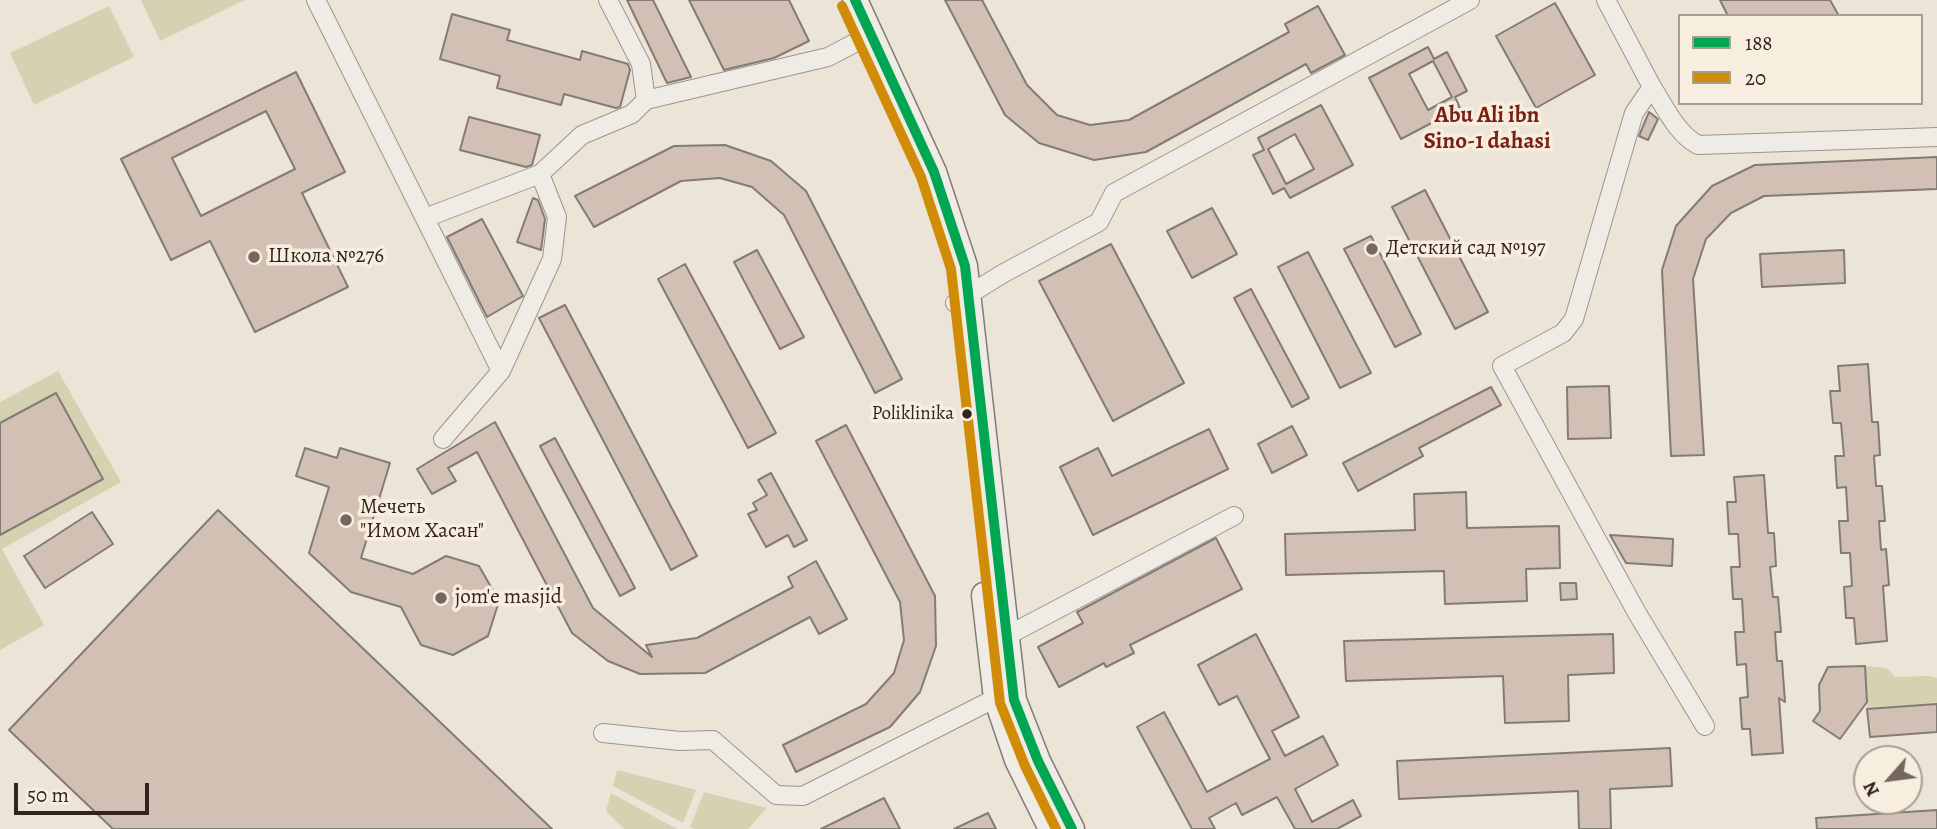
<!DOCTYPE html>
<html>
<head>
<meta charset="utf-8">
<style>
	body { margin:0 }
	#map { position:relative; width:1937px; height:829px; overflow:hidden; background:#ece4d7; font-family:Alegreya,serif }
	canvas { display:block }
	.legend { position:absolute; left:1678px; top:14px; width:245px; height:91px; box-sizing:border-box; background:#f8eedf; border:2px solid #a99d91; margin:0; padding:9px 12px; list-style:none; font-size:21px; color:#32241d }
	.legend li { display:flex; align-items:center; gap:14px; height:35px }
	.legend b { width:35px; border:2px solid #a99d91 }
	.north { position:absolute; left:1853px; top:745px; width:70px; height:70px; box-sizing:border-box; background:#f8eedf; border:2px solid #a99d91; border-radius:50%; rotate:242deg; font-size:19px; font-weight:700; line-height:28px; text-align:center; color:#32241d }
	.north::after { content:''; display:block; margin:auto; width:24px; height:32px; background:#73675e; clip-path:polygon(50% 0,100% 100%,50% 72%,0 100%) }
	.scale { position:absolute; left:14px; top:783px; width:135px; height:32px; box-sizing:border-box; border:4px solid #32241d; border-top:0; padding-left:9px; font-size:21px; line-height:24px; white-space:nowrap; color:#32241d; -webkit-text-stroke:5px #f8eedf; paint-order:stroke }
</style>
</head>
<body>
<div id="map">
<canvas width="1937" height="829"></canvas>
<ul class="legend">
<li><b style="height:9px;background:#00a651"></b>188</li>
<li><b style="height:9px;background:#d08c06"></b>20</li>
</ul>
<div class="north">N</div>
<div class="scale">50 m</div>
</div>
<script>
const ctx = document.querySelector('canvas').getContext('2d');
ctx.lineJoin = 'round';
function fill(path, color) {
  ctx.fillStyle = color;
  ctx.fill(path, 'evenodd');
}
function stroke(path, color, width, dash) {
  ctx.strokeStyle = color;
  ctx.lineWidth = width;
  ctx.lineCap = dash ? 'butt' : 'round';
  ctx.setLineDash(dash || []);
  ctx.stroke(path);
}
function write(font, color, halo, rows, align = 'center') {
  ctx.font = font + ' Alegreya,serif';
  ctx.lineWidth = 7;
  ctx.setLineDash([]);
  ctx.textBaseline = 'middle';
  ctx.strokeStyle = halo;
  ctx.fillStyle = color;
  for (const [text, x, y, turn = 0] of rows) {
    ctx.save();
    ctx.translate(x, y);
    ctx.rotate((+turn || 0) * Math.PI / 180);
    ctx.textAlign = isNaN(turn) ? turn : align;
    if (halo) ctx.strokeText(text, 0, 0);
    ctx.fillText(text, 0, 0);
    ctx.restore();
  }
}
const green = new Path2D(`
	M141,0h104l-85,41z
	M109,6l25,51 -100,48 -24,-52z
	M58,371l63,111 -119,67 42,76 -44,25v-248z
	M1865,666l22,2 8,9 33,-1 9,2v26l-70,5z
	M617,770l79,20 -13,33 -70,-37z
	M704,792l63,16 -19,21h-54l-4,-2z
	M611,793l66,36h-53l-18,-18z`);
const building = new Path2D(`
	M627,0h26l38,77 -24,6z
	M689,0h100l20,41 -35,17 -50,12z
	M945,0h37l45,85 30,30 33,10 39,-5 160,-88 -4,-8 33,-18 27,49 -34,18 -5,-9 -160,88 -52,8 -55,-17 -34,-28z
	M1720,0h110l9,16h-111z
	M1555,3l40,72 -59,33 -40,-72z
	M452,14l58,16 -3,10 73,20 2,-9 46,13 2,6 -10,37 -4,1 -52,-14 -3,11 -64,-17 3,-12 -60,-17z
	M1428,47l6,12 13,-7 20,39 -12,6 5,11 -59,31 -32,-61zM1433,61l19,36 -24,13 -19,-36z
	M296,72l49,100 -43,21 46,94 -93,45 -45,-91 -39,19 -50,-101zM266,111l29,58 -94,47 -29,-58z
	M1321,105l32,60 -63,33 -6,-10 -11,6 -20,-39 11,-5 -6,-12zM1295,134l19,35 -28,15 -18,-35z
	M1649,112l9,7 -10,21 -9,-4z
	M469,117l71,18 -8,30 -6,2 -66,-17z
	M725,145l46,16 35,30 96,188 -27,14 -91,-178 -32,-28 -32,-9 -39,3 -87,46 -19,-31 99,-50z
	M1937,157v32l-173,7 -33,17 -25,26 -13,40 11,176 -33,1 -9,-186 14,-44 36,-40 43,-21z
	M1425,190l63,122 -33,17 -63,-122z
	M533,198l5,2 7,19 -4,31 -24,-8z
	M1212,208l25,46 -45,24 -25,-47z
	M482,219l41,77 -36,21 -40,-80z
	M1371,236l50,98 -26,13 -51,-98z
	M1111,244l73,139 -71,38 -74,-140z
	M757,250l47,87 -24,12 -46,-87z
	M1844,250l1,33 -83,4 -2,-33z
	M1308,252l63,121 -31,15 -62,-121z
	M685,264l91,169 -28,15 -90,-169z
	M1251,289l58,109 -17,9 -58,-109z
	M565,305l132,251 -26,14 -132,-252z
	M1868,364l4,58h6l2,33 -6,1 2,30h6l3,35h-6l2,29 5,-1 3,36 -6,1 4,55 -31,3 -2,-26h-8l-2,-31 8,-1 -2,-33h-9l-2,-32h9l-2,-34 -9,1 -2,-32h9l-3,-33h-8l-3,-32h10l-2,-25z
	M1609,386l2,52 -43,1 -1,-52z
	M1491,387l10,18 -82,43 4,8 -65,35 -15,-28z
	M56,393l47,86 -103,56v-112z
	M495,422l98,186 59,49 -6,-12 51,-7 96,-51 -5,-10 28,-16 31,58 -28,15 -9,-17 -105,56 -65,1 -32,-13 -36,-28 -95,-181 -29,16 8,13 -24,13 -15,-25z
	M846,425l89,171 1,50 -16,46 -30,35 -94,45 -13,-27 83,-41 28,-31 10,-33 -4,-38 -84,-161z
	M1292,426l15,29 -35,18 -14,-29z
	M1209,429l19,40 -135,66 -33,-68 38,-19 14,28z
	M555,438l80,150 -15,8 -80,-150z
	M305,448l32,10 3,-10 50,15 -29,95 52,16 33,-18 33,10 20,35 -11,35 -35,19 -32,-10 -20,-38 -50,-15 -42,-39 20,-66 -33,-11z
	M771,473l36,67 -13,7 -6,-12 -22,12 -18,-33 9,-4 -4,-7 14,-8 -9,-15z
	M1764,475l4,58h6l2,33 -6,1 3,30h5l3,35h-6l2,29h5l3,41 -6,-4 4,55 -31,2 -2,-26h-8l-2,-31 8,-1 -2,-33 -9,1 -2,-33h9l-2,-33h-9l-2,-32h9l-2,-33h-9l-2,-32h9l-2,-25z
	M1466,492l1,36 92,-2 1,42 -34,1 1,32 -82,3 -1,-33 -158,4 -1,-41 130,-4 -1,-36z
	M218,510l334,319h-439l-104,-99z
	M92,512l21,32 -68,44 -21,-32z
	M1610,535l63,4 -1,27 -46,-3z
	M1216,538l26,51 -112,56 4,8 -28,14 -2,-4 -45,24 -21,-40 45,-24 -6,-11z
	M1560,583h16l1,16 -16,1z
	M1256,634l43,83 -27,14 13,25 38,-20 15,29 -43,24 17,33 41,-22 8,16 -24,13h-42l-18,-32 -35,18 -6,-12 -27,15 6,11h-23l-55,-102 27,-15 43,80 63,-33 -33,-63 -18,9 -21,-40z
	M1613,634l1,39 -46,2 1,46 -64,2 -2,-47 -157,5 -2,-40z
	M1865,666l2,36 -27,37 -27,-18 7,-10 -1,-26 9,-18z
	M1937,704v28l-67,5 -3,-28z
	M1670,748l2,38 -62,3 1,40h-32l-1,-38 -179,8 -2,-38z
	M884,798l16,31h-79z
	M1937,810v19h-120l-1,-11z
	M988,813l8,16h-42z`);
const street = new Path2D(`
	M316,0l185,371
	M1606,0l46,87 -18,26 -60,206 -11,14 -61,33 135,247 68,113
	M1652,87c13,20 25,47 46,58l239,-8
	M646,100l182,-43 44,-23
	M425,218l115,-44
	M955,303l49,-30 95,-51 15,-29 356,-193
	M443,439l58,-68 51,-112 5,-42 -17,-43 42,-39 50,-21 14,-14 -5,-36 -33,-64
	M999,640l235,-124
	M603,733l77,8 33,-1 63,55 27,1 193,-98`);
const secondary = new Path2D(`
	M855,0l79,172 31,94 49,434 24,61 34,68
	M984,595l12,103 21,62 34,69`);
const bus1 = new Path2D(`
	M855,0l79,172 31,94 49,434 24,61 34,68`);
const bus2 = new Path2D(`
	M842,6l79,171 30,92 49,434 25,63 31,63`);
const markers = [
	[1372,249,7,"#73675e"],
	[254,257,7,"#73675e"],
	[967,414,6,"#32241d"],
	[346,520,7,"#73675e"],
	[441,598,7,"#73675e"]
];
const busNames = [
	["Poliklinika",954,414]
];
const poiNames = [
	["Детский сад №197",1386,249],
	["Школа №276",268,257],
	["Мечеть",360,508],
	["\"Имом Хасан\"",360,532],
	["jom'e masjid",455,598]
];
const neighbourhoodNames = [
	["Abu Ali ibn",1487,116],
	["Sino-1 dahasi",1487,142]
];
fill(green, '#d5d2b2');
fill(building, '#d2c0b5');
stroke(building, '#827c75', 2);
stroke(street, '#9c958d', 20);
stroke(secondary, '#827c75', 27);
stroke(street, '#efebe5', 18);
stroke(secondary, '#efebe5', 24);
stroke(bus1, '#00a651', 10);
stroke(bus2, '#d08c06', 10);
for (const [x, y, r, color] of markers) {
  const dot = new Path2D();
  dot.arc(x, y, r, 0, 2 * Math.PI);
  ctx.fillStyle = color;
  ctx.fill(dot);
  stroke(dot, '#f8eedf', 2.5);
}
write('19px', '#32241d', '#f8eedf', busNames, 'right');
write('21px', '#32241d', '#f8eedf', poiNames, 'left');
write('bold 23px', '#7a1f14', '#f8eedf', neighbourhoodNames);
</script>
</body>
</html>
